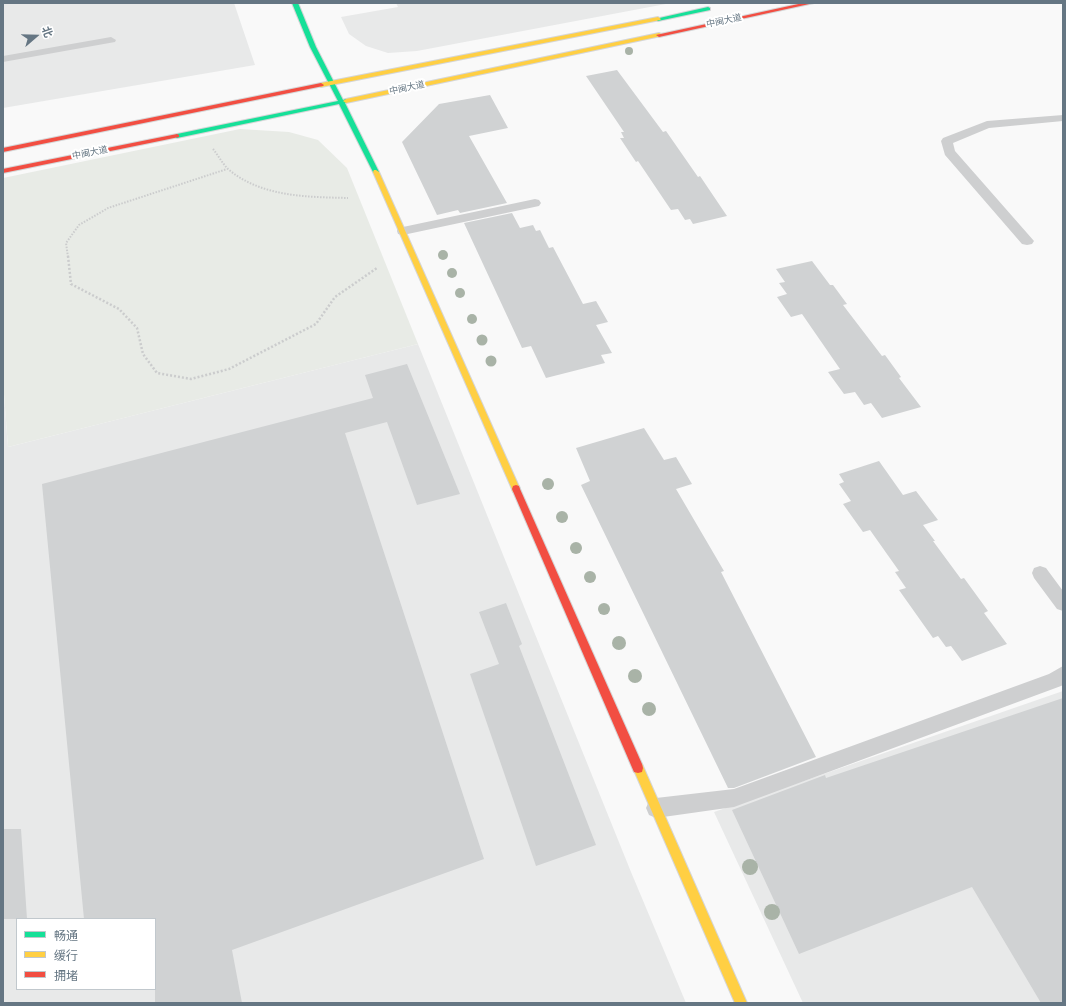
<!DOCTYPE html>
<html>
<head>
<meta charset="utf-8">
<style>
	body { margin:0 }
	#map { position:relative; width:1066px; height:1006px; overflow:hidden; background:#f9f9f9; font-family:Montserrat,"Noto Sans SC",sans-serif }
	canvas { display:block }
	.frame { position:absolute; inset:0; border:4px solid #657683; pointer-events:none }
	.legend { position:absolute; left:16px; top:918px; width:140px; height:72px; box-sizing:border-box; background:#fff; border:1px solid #c1c8cd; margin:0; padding:5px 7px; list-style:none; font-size:12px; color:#657683 }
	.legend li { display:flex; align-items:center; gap:8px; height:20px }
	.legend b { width:20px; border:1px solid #c1c8cd }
	.north { position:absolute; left:16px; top:16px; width:40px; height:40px; -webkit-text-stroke:3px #fff; paint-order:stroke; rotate:70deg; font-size:11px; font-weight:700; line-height:16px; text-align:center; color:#657683 }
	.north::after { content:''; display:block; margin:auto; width:14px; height:18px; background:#657683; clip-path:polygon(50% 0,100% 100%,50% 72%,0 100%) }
</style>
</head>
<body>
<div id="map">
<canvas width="1066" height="1006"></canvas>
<div class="frame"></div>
<ul class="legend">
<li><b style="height:5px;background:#16e098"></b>畅通</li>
<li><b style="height:5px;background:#ffcf43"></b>缓行</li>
<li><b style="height:5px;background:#f24e42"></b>拥堵</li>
</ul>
<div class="north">北</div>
</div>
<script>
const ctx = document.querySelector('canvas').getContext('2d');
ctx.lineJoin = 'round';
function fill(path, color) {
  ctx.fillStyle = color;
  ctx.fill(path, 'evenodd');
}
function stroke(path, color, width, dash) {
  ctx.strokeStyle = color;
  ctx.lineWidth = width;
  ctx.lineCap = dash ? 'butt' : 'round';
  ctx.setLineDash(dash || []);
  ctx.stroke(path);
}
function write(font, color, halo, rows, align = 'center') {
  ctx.font = font + ' Montserrat,"Noto Sans SC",sans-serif';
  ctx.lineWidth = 4;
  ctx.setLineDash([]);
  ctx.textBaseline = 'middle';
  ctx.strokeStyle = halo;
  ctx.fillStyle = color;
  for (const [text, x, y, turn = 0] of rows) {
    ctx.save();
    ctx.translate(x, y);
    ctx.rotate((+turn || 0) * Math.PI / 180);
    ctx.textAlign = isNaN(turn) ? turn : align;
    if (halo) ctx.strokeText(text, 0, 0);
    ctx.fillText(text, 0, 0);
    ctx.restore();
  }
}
const built = new Path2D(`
	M3,3h231l21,62 -252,43z
	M396,3h275l-254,48 -29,2 -22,-7 -17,-12 -8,-17 57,-10z
	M418,344l213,528 55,131h-683v-621l5,65zM17,919h138v70h-138z
	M1063,691v312h-260l-89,-191z`);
const green = new Path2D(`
	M240,129l49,3 29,8 29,28 71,176 -410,103 -5,-66v-203z`);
const building = new Path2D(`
	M617,70l46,62 3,-1 32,46 2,-1 27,40 -34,8 -3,-5 -5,1 -7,-11 -7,1 -33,-49 -2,1 -16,-24h4l-3,-6h3l-38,-56z
	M490,95l18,33 -39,8 38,67 -47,10 -2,-3 -21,5 -35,-73 37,-38z
	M512,213l8,15 13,-3 3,6 4,-1 9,18 4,-1 30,57 13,-3 12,21 -12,3 16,28 -11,2 4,8 -59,15 -15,-32 -9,2 -58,-125z
	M812,261l18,24h3l14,19 -4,1 39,51 3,-1 16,22 -2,1 22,29 -39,11 -11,-15 -7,2 -9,-13 -11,2 -16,-22 12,-3 -38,-55 -11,3 -14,-20 10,-3 -8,-11 6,-1 -9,-13z
	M407,364l53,130 -43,11 -30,-83 -42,11 139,426 -252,91 10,53h-87v-84h-71l-42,-435 331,-86 -8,-23z
	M644,428l20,32 12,-3 16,27 -16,5 48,82 -3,1 95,185 -82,31h-6l-147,-303 9,-4 -14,-33z
	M879,461l24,34 13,-4 22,29 -15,5 12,16h-2l28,38 3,-1 24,33 -4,2 23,31 -45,17 -11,-15 -5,1 -8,-11 -5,2 -34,-48 7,-2 -11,-16 4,-1 -29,-41 -7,2 -20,-28 8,-3 -12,-17 5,-2 -5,-8z
	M506,603l16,41 -3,2 77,199 -60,21 -66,-192 29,-10 -20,-52z
	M1063,698v305h-22l-69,-116 -173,67 -67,-144 93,-35 1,3z
	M3,829h18l6,90h-24z`);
const pathFar1 = new Path2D(`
	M213,149c5,6 9,14 15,20 33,28 79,28 120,29
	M68,257l-2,-14 13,-18 29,-17 119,-39`);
const path = new Path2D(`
	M68,256l3,28 48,25 18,19 6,26 14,19 34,6 38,-10 87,-45 19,-27 42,-29`);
const lane = new Path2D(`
	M111,37l5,3 -1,2 -112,20v-6z
	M1063,115v6l-74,7 -36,15 2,8 79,90 -2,3 -5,1 -5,-1 -77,-89 -4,-14 2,-3 44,-17z
	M535,199l4,1 2,3 -2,3 -136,29 -5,-1 -1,-3 1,-3 5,-1z
	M1040,566l6,2 17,23v20l-6,-2 -23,-31 -2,-5 2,-5z
	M1063,666v19l-2,1 -327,121 -78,11 -7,-3 -3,-7 3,-7 7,-3 78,-9 315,-115z`);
const fast = new Path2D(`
	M292,3h6l18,44 27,53 3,-1 3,2 -4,2 34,69 -1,2h-2l-3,-2 -34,-68 -162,34 -3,-2 3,-2 161,-33 -28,-54z
	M708,7l2,1v2l-52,11 -3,-2z`);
const slow = new Path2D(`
	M658,17l3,2 -1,1 -339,67 -3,-2 3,-2z
	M659,33l2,1v2l-315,67 -3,-2 3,-2z
	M374,170h2l3,2 141,317 -1,3h-6l-1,-3 -139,-317z
	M638,763l4,1 105,239h-12l-102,-235 1,-4z`);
const jam = new Path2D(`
	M803,3h11l-155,34 -3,-2z
	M321,83l3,2 -1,1 -320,66v-4z
	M177,134l2,1v2l-176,36v-4z
	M516,485l3,1 1,3 122,275 1,4 -1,4 -4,1 -4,-1 -122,-283 1,-3z`);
const trees = [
	[629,51,4],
	[443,255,5],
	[452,273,5],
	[460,293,5],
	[472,319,5],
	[482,340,5.5],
	[491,361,5.5],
	[548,484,6],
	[562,517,6],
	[576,548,6],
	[590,577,6],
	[604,609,6],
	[619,643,7],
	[635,676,7],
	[649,709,7],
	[750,867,8],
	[772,912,8]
];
const farStreetnames = [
	["中闽大道",724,21,-12],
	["中闽大道",407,88,-12],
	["中闽大道",90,153,-11]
];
fill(built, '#e8e9e9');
fill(green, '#e8ebe6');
fill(building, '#d0d2d3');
stroke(fast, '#d5d6d7', 2);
stroke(slow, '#d5d6d7', 2);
stroke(jam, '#d5d6d7', 2);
stroke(pathFar1, '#cbcccd', 2, [1.5, 1.5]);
stroke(path, '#cbcccd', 2.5, [2, 2]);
fill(lane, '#cecfd0');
fill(fast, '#16e098');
fill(slow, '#ffcf43');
fill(jam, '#f24e42');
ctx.fillStyle = '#a9b3a7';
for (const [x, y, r] of trees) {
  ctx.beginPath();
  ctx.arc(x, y, r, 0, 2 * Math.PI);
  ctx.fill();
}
write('9px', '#657683', '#fff', farStreetnames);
</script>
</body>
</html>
